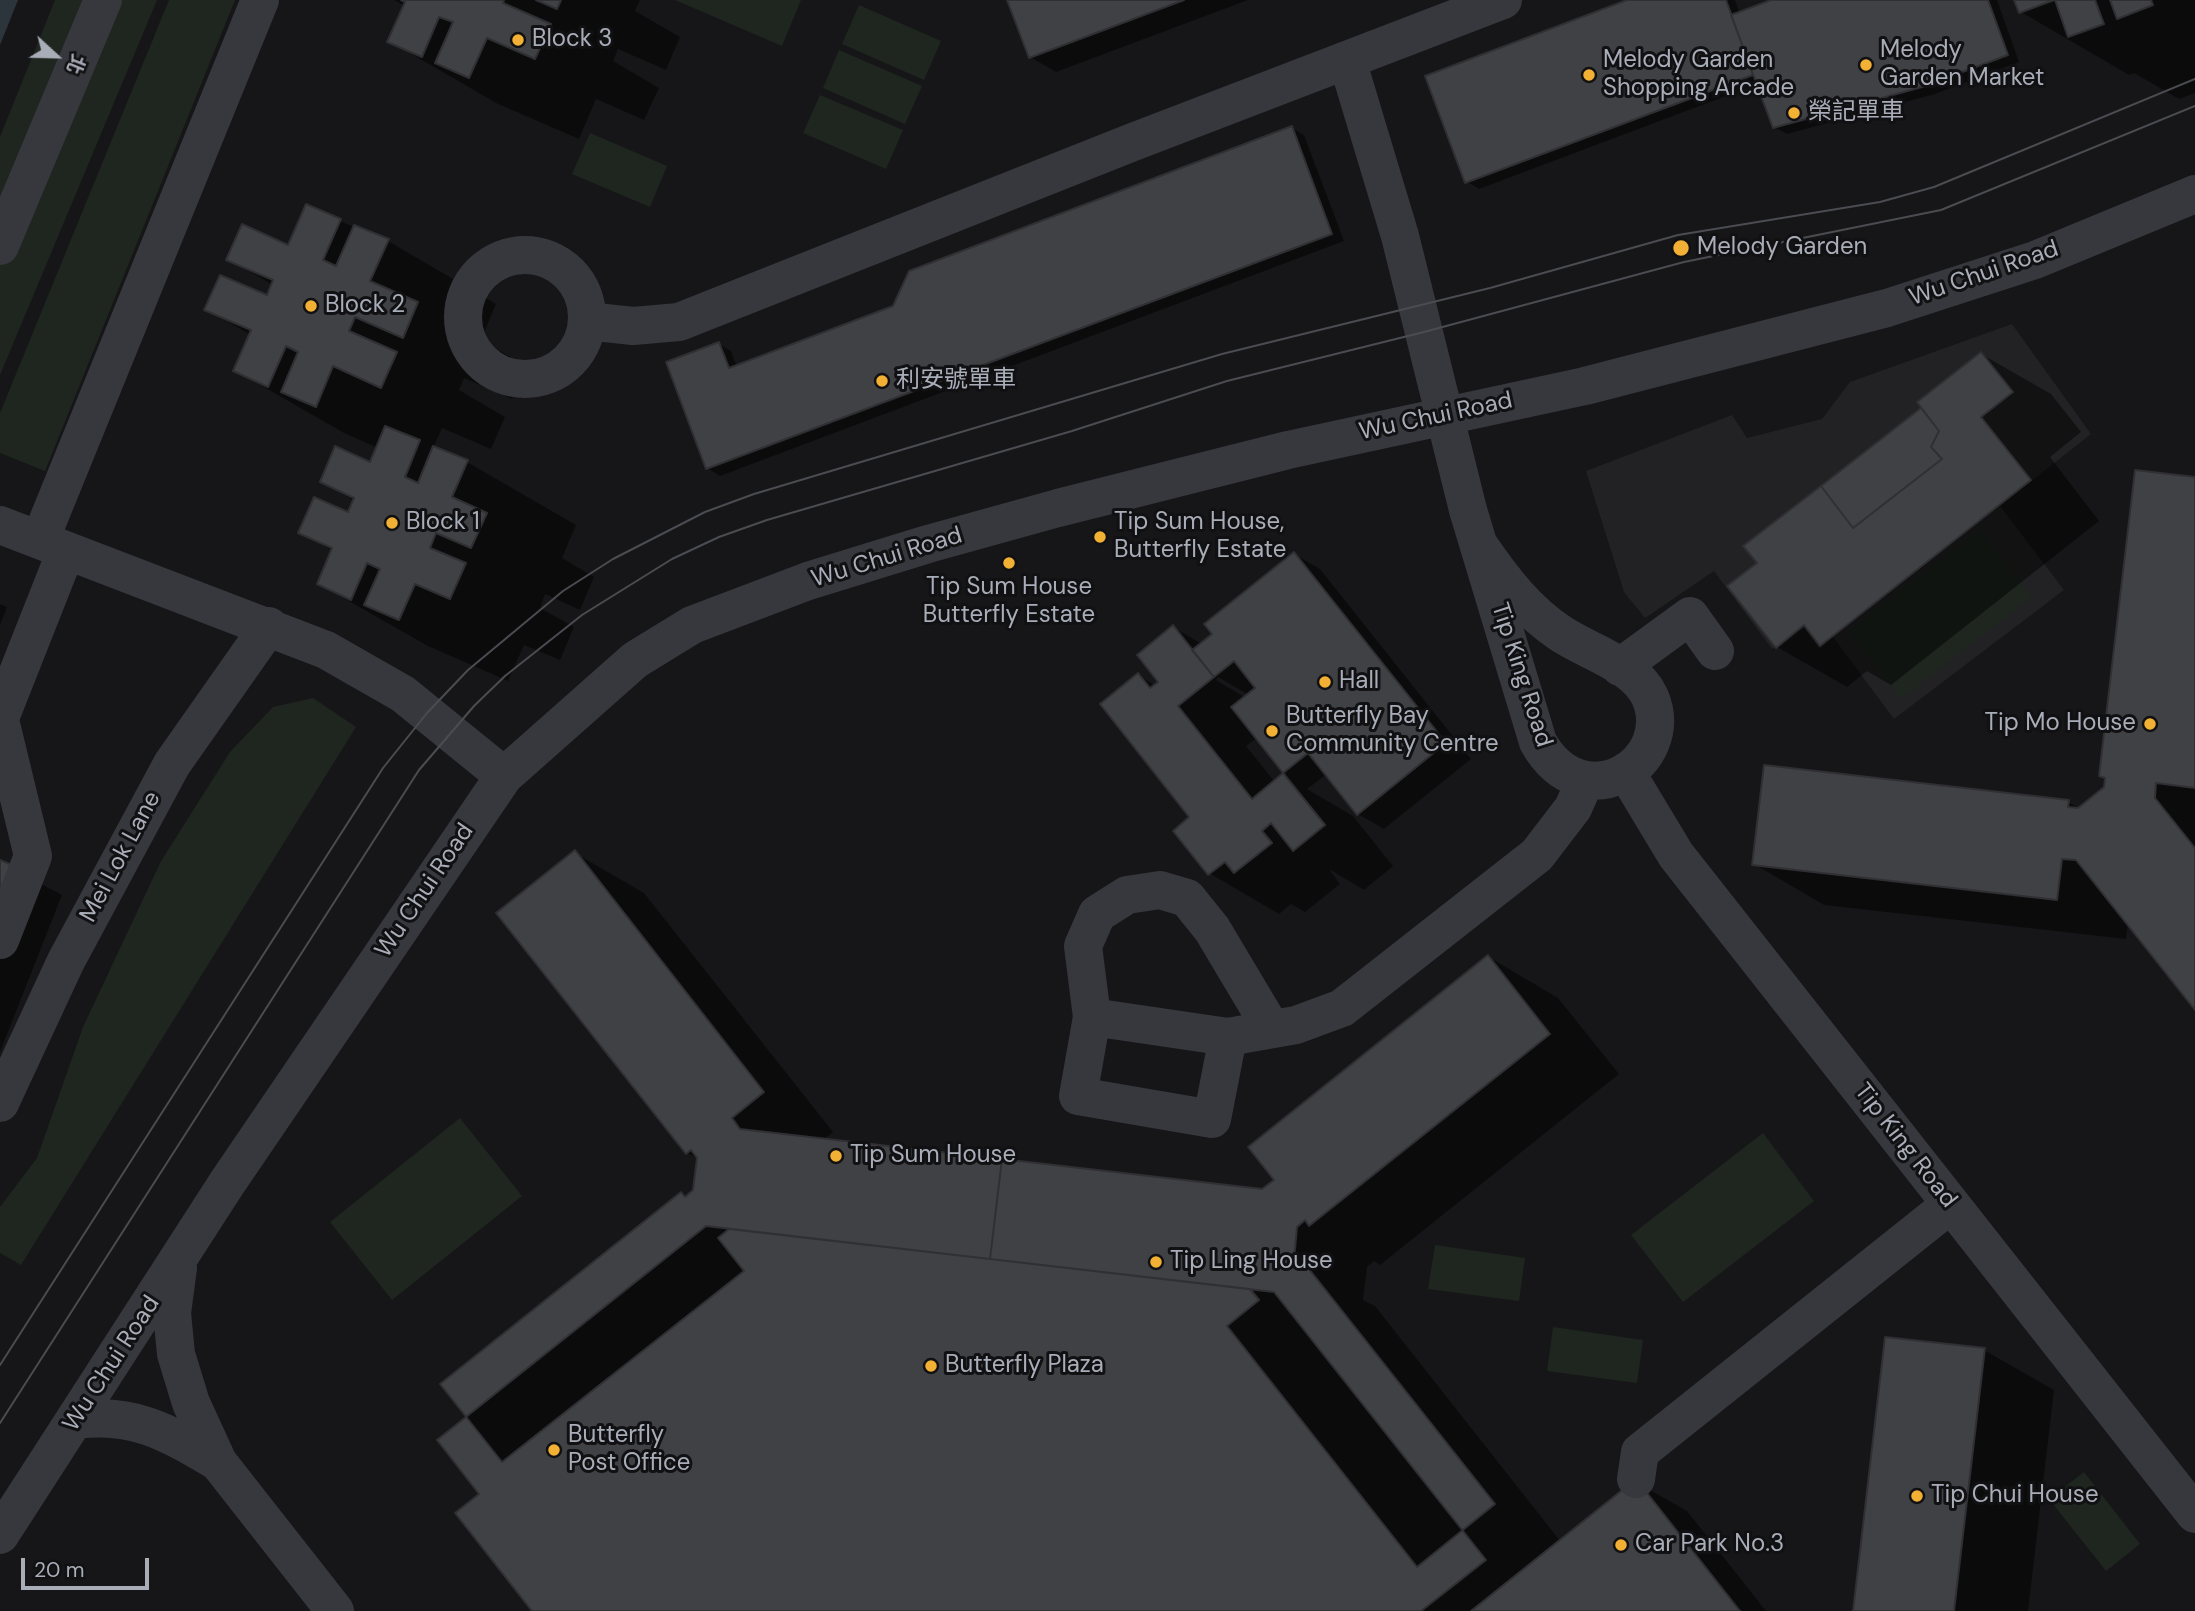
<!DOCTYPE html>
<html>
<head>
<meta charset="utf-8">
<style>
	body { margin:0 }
	#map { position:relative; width:2195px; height:1611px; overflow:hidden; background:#161618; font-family:"DM Sans","Noto Sans TC",sans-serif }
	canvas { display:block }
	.north { position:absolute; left:21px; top:21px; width:70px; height:70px; -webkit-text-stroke:5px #111113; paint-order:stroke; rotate:112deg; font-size:19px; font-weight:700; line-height:28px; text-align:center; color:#a8adb8 }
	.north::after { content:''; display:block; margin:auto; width:24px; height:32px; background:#a8adb8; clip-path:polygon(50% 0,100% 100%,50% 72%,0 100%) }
	.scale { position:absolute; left:21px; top:1558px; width:128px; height:32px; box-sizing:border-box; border:4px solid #a8adb8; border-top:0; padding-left:9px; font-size:21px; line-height:24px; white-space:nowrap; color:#a8adb8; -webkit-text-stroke:5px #111113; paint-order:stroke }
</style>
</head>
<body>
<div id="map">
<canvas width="2195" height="1611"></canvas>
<div class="north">北</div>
<div class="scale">20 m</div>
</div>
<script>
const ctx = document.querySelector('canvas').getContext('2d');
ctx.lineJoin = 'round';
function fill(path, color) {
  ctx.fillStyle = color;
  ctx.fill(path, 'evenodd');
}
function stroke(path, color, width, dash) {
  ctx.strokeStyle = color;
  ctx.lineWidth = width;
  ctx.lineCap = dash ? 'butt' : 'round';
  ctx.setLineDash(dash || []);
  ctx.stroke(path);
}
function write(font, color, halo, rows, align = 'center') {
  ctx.font = font + ' "DM Sans","Noto Sans TC",sans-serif';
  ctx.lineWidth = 6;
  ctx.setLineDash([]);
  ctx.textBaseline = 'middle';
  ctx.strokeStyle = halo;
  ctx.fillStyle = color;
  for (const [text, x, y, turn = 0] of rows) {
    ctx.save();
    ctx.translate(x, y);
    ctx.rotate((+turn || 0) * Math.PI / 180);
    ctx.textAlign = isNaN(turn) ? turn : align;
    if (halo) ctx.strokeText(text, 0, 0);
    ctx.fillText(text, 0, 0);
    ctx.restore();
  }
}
const built = new Path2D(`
	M2012,324l79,110 -91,72 64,84 -170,129 -61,-82 -14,12 -15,-21 -32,21 -58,-78 -69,47 -21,-26 -38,-121 146,-56 15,23 75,-19 28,-37z`);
const green = new Path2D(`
	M55,0h102l-157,375v-238z
	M169,0h66l-190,471 -45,-18v-40z
	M675,0h126l-19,46z
	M859,5l82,36 -17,39 -82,-36z
	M839,50l83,36 -17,38 -82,-36z
	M820,95l83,35 -17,39 -83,-36z
	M590,133l77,33 -17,41 -78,-33z
	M1980,530l52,67 -131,102 -53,-68z
	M313,698l43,29 -335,538 -21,-12v-46l37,-49 46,-131 78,-166 69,-109 43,-45z
	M460,1118l62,78 -130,104 -62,-78z
	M1763,1133l51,68 -131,101 -52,-67z
	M1435,1245l90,13 -6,43 -91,-12z
	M1553,1327l90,13 -6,43 -90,-12z
	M2084,1472l56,72 -34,27 -57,-72z`);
const water = new Path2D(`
	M0,0h18l-18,45z`);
const shadow = new Path2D(`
	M394,0h246l-5,11 45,26 -14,33 -48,-21 -5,12 46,27 -15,32 -48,-21 -17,40 -81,-35 -109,-63 16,-35z
	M1009,0h239l-192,72 -26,-15z
	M1632,0h103l5,14 36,-14h221l22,62 -84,32 -148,40 -13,-7 -16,-43 -279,105 -13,-8z
	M2016,0h179v93l-16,6 -45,-26 -5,2 -108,-63z
	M1292,128l12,7 40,106 -624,235 -13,-8 12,-124 12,7 6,16 157,-59z
	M340,221l48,20 108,63 -15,36 45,26 -14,33 -48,-21 -5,12 46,27 -14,32 -49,-21 -9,20 34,14 109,63 -14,33 32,19 -14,33 -35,-16 -5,14 34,19 -14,33 -36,-15 -16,36 -80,-35 -109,-62 14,-33 -33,-19 49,-17 6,-14 -33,-19 49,-18 7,-16 -34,-15 -108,-62 15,-36 -44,-25 61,-13 5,-12 -45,-26 61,-12z
	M1981,354l70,40 30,38 -31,25 49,64 -208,164 -24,-14 -20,16 -70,-40 -18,-84 162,-153 7,3zM1942,422l3,2 -19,30z
	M2195,479v529l-67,-85 -2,16 -302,-34 -70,-41 314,-62 12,7 26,-21 1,-9 -7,-4z
	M1294,554l26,15 151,190 -87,70 -26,-15 -31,-40 -20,15 46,27 40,50 -29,24 -35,-21 11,15 -35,28 -14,-8 -12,10 -70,-41 -71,-198 18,11 5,-4 12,-55 29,17zM1218,677l31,18 -3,3 -30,-18zM1257,738l29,36 -11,8 -29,-36z
	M0,604l7,3 -7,18z
	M575,853l69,40 189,239 -10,8 440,51 226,-234 69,41 61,76 -239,191 -6,-4 -7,6 -4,33 12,6 186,236 75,-60 51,29 79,100h-1232l-52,-117 -14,-77 213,-223 6,4 8,-7 4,-32 -12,-6z
	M0,862l62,33 -62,157z
	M1984,1350l70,40 -26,221h-173z`);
const building = new Path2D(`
	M401,0h103l-1,3 48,21 -16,35 -48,-21 -18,40 -34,-15 18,-41 -14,-5 -17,40 -35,-15 18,-40z
	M536,0h25l-4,9z
	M1007,0h177l-155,58z
	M1627,0h99l27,75 -288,108 -40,-107z
	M1771,0h217l20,55 -86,32 -149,41 -42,-113z
	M2014,0h40l-35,13z
	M2055,0h40l9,24 -36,13z
	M2110,0h41l2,5 -36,14z
	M1292,126l40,108 -626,235 -40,-107 53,-20 10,26 164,-62 16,-35z
	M306,204l35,15 -18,41 13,6 18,-41 35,14 -19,42 48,21 -15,36 -48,-21 -6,14 48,21 -16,36 -48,-22 -17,41 -35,-15 17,-40 -12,-6 -18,41 -35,-16 18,-41 -47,-20 16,-35 47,20 6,-15 -47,-20 16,-36 46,21z
	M1981,352l32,40 -32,25 50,63 -211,166 -16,-21 -28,23 -49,-62 30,-23 -14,-17 78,-60 32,42 89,-69 -11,-12 8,-16 -22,-29z
	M1921,408l18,23 -8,16 11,12 -89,69 -32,-42z
	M385,426l35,14 -15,37 13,6 15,-37 35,14 -16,37 35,16 -16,35 -35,-15 -6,15 36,15 -16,36 -35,-15 -16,36 -35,-15 16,-36 -13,-6 -16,37 -34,-16 15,-36 -34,-15 16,-36 34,15 6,-14 -34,-16 15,-36 35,16z
	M2135,470l60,7v311l-39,-5 -1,15 40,50v162l-119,-150 -14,-1 -5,41 -305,-35 12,-100 305,35 -1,7 10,1 26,-21 1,-9 -6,-2z
	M1294,552l152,191 -89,72 -49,-62 -25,20 -52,-66 24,-19 -21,-27 -20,16 -22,-27 20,-16 -8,-10z
	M1173,625l41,52 -36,29 74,93 31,-26 42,52 -32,26 -22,-28 -9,8 10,12 -38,30 -9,-11 -17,13 -35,-44 16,-14 -89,-113 38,-31 12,15 8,-6 -21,-27z
	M575,850l189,242 -32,26 8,11 262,30 -12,100 -261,-30 -11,9 26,33 -242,191 -62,-78 241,-192 4,5 8,-7 4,-32 -6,-8 -5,4 -190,-241z
	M0,860l12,5 -12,30z
	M1488,955l62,79 -241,192 -4,-6 -8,7 -3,33 6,8 5,-4 190,240 -78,63 -190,-241 32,-26 -9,-11 -260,-30 12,-100 260,30 12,-9 -26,-33z
	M706,1226l568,66 212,268 -65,51h-889l-77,-98 24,-19 -42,-54z
	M1885,1337l100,11 -31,263h-101z
	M1636,1479l104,132h-269z`);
const minor = new Path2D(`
	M1347,60l53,176 68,274 70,232c45,80 140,21 112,-45 -15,-33 -62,-45 -90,-64 -33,-22 -57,-53 -79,-85
	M0,246l103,-246
	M463 317a62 62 0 1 1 124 0a62 62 0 1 1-124 0Z
	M587,321l46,5 46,-4 454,-180 370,-142
	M0,525l326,125 77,44 101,82
	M40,540l220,-540
	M1620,667l70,-51 25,35
	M0,718l66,-167
	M0,720l33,136 -33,84
	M1626,772l50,83 519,659
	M1092,1017l-14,79 134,23 16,-82
	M1271,1028l-59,-99 -25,-31 -27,-8 -33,5 -30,19 -14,32 9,71 136,20 68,-12 46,-17 195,-153 36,-47 12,-27
	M0,1103l66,-142 106,-197 97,-138
	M178,1268l-6,45 4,41 15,49 27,59 117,149
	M76,1420c59,-8 92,13 142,42
	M1636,1479l4,-27 311,-248
	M0,1535l227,-352 277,-407 131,-116 57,-35 116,-44 120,-37 130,-36 230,-58 297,-64 302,-78 148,-48 160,-66`);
const tram = new Path2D(`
	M0,1365l383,-597 44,-55 41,-43 95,-79 50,-32 92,-47 49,-18 468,-140 268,-66 188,-53 202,-33 54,-15 261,-108
	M0,1423l419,-653 55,-64 31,-30 77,-61 90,-56 47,-22 48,-17 305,-89 155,-50 197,-49 260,-70 257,-52 254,-104`);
const markers = [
	[518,40,7,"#f2b134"],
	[1866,65,7,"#f2b134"],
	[1589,75,7,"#f2b134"],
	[1794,113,7,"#f2b134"],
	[1681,248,9,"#f2b134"],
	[311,306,7,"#f2b134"],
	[882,381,7,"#f2b134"],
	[392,523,7,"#f2b134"],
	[1100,537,7,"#f2b134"],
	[1009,563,7,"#f2b134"],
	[1325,682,7,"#f2b134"],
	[2150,724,7,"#f2b134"],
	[1272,731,7,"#f2b134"],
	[836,1156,7,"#f2b134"],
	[1156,1262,7,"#f2b134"],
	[931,1366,7,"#f2b134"],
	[554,1450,7,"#f2b134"],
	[1917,1496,7,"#f2b134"],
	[1621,1545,7,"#f2b134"]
];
const poiNames = [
	["Block 3",532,40],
	["Melody",1880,51],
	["Garden Market",1880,79],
	["Melody Garden",1603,61],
	["Shopping Arcade",1603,89],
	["榮記單車",1808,113],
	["Melody Garden",1697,248],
	["Block 2",325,306],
	["利安號單車",896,381],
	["Block 1",406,523],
	["Tip Sum House,",1114,523],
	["Butterfly Estate",1114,551],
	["Tip Sum House",1009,588,"center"],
	["Butterfly Estate",1009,616,"center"],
	["Hall",1339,682],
	["Butterfly Bay",1286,717],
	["Community Centre",1286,745],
	["Tip Mo House",2136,724,"right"],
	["Tip Sum House",850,1156],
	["Tip Ling House",1170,1262],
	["Butterfly Plaza",945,1366],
	["Butterfly",568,1436],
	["Post Office",568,1464],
	["Tip Chui House",1931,1496],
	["Car Park No.3",1635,1545]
];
const streetNames = [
	["Wu Chui Road",1984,274,-19],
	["Wu Chui Road",1436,417,-12],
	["Wu Chui Road",887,558,-17],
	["Tip King Road",1521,675,72],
	["Mei Lok Lane",121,857,-62],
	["Wu Chui Road",425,891,-56],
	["Tip King Road",1905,1146,52],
	["Wu Chui Road",112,1364,-57]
];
fill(built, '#222225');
fill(green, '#1e261f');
fill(water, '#2c353c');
fill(shadow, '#0007');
fill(building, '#404145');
stroke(building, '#303034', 2);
stroke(minor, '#37383d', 38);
stroke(tram, '#4a4c52', 2);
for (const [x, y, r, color] of markers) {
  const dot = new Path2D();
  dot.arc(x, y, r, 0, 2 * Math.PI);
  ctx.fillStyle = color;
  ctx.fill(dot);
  stroke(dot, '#111113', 2.5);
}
write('24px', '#a8adb8', '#111113', poiNames, 'left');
write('24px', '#a8adb8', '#111113', streetNames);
</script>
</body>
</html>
